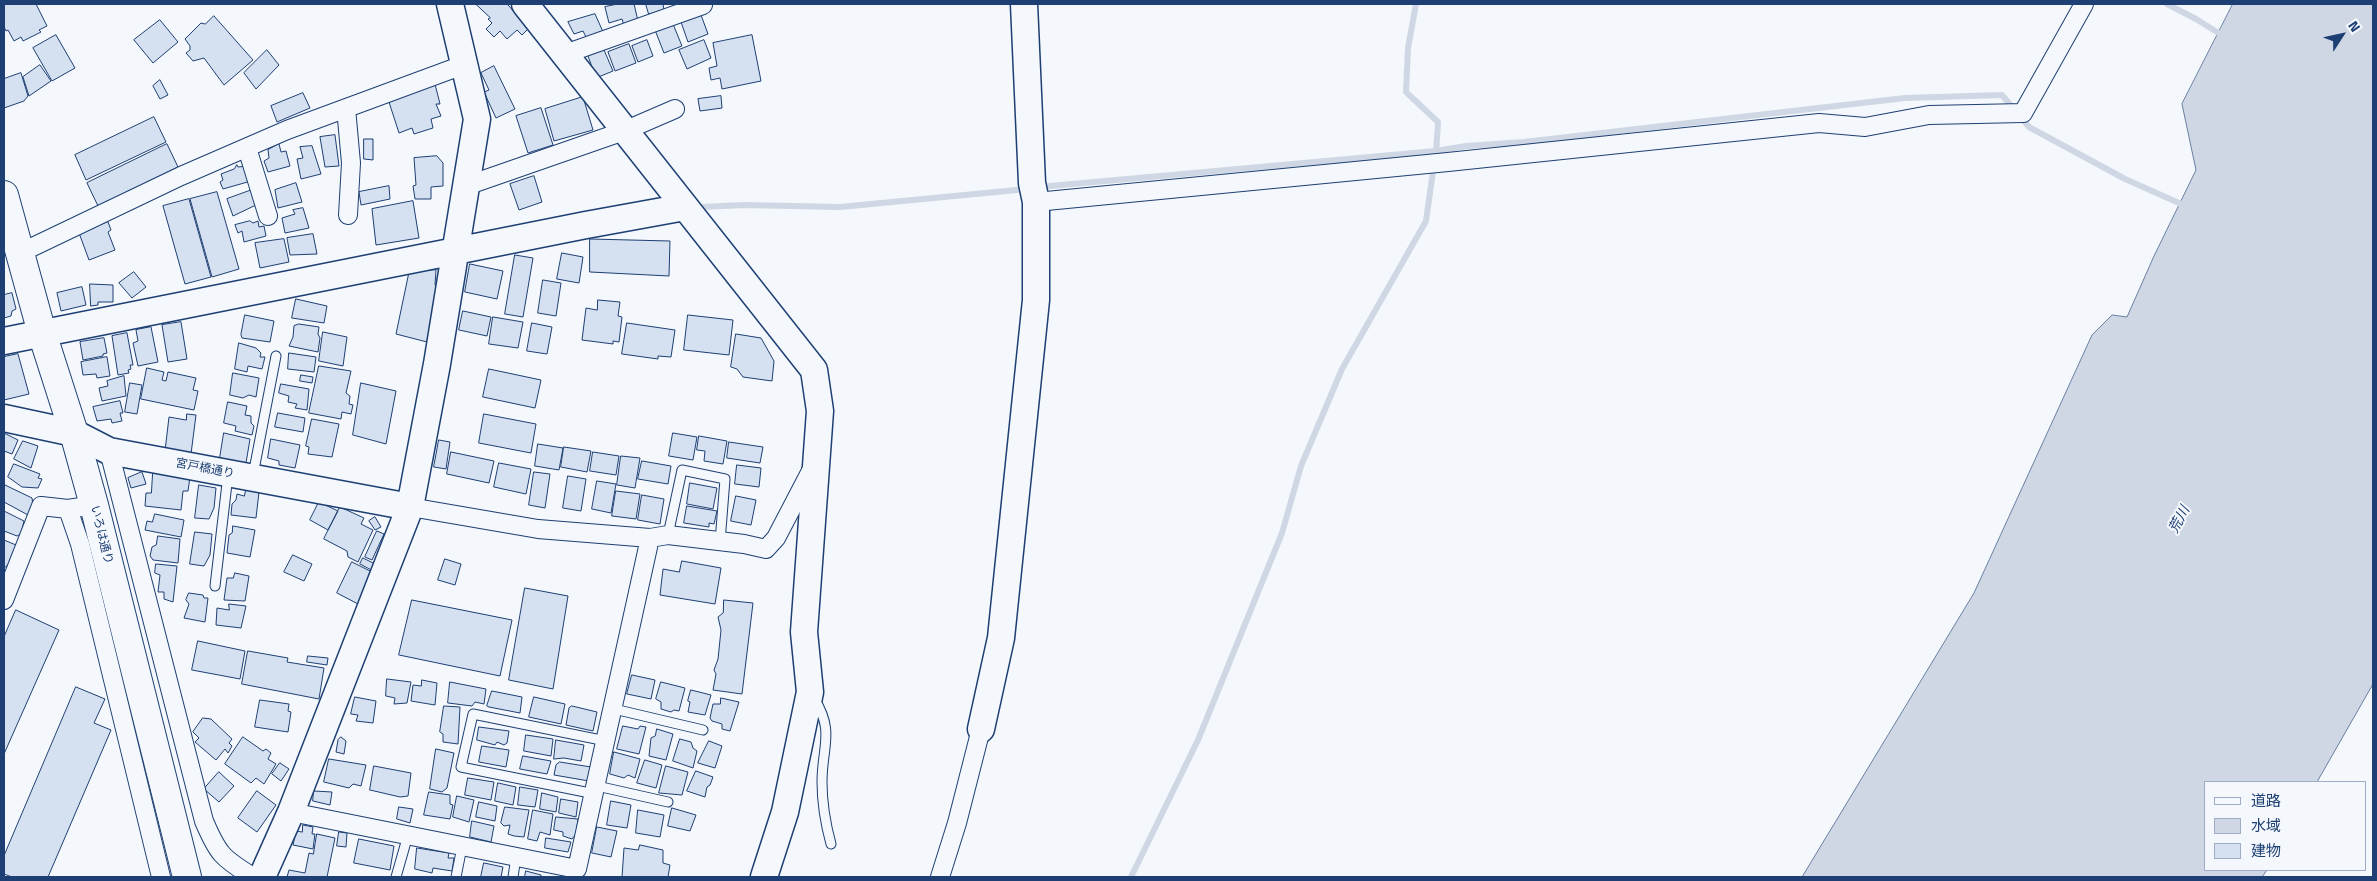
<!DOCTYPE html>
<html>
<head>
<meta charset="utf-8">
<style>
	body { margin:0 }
	#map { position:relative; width:2377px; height:881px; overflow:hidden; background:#f4f7fb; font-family:"Titillium Web","Noto Sans JP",sans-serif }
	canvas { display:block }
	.frame { position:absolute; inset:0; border:5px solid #1d3f73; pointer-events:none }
	.legend { position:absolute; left:2204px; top:781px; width:162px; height:90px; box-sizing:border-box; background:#f4f7fb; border:1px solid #9eadc5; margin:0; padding:6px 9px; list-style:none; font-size:15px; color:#1d3f73 }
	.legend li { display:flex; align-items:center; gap:10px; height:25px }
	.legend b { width:25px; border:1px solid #9eadc5 }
	.north { position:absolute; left:2317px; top:10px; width:50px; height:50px; -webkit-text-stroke:4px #f4f7fb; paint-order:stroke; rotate:55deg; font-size:14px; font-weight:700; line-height:20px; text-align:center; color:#1d3f73 }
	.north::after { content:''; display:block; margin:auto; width:18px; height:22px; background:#1d3f73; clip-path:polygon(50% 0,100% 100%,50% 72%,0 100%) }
</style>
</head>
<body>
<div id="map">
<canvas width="2377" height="881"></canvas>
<div class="frame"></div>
<ul class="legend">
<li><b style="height:6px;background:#f4f7fb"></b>道路</li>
<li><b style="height:14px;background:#cfd7e4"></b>水域</li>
<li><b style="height:14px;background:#d5e0f0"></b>建物</li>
</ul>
<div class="north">N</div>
</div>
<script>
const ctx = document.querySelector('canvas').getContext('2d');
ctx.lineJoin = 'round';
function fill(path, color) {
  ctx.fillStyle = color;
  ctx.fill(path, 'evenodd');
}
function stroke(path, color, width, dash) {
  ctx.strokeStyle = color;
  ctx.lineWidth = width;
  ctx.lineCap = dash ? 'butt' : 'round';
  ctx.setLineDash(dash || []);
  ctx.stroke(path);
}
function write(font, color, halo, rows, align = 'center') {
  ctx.font = font + ' "Titillium Web","Noto Sans JP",sans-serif';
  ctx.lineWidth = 4;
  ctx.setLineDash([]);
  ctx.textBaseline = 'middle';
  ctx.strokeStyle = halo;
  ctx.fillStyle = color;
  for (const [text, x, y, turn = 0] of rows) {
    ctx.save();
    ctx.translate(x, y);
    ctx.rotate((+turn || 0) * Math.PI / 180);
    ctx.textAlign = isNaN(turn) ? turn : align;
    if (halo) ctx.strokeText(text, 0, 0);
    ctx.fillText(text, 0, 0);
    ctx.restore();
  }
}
const water = new Path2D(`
	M2233,4h140v680l-56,98h-111v88h61l-5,7h-460l172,-284 118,-258 20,-20 15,2 27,-61 42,-86 -14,-66z`);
const stream = new Path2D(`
	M1416,4l-8,44 -2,44 32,30 -2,32
	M2167,4l29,15 29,18
	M1039,187l397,-36 30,-5 58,-4 381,-44 97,-3 27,32 96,52 63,28
	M701,207l43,-2 96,2 187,-18
	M1131,877l67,-137 84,-207 19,-67 41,-97 84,-148 8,-57`);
const building = new Path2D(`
	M4,4h32l11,22 -8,4 2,2 -18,9 -2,-4 -7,4 -6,-11 -2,1 -2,-4z
	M476,4h31l22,24 -7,7 -5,-5 -10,9 -7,-8 -6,6 -8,-8 6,-6 -4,-4 2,-1z
	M618,4h16l4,17 -14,4 -2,-6 -13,4 -4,-16z
	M646,4h17l1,6 -15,4z
	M595,14l9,20 -16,7 -5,-10 -9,3 -6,-12z
	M701,15l7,19 -20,8 -7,-20z
	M214,16l39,44 -29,25 -20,-27 -11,3 -7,-8 4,-3v-4l-5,-7 16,-16 4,1z
	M160,20l18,22 -25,21 -19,-23z
	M673,24l9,22 -18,7 -9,-23z
	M56,35l19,33 -23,13 -19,-33z
	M752,35l9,46 -39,8 -2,-11 -9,2 -2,-12 8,-2 -4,-23z
	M647,40l6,16 -15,6 -6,-16z
	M704,40l7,18 -24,11 -8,-19z
	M629,44l7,19 -21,8 -7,-19z
	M267,50l12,15 -23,24 -12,-16z
	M604,50l9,21 -17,7 -8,-22z
	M40,65l11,16 -22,15 -6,-19z
	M494,66l21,43 -19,9 -12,-26 5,-2 -8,-17z
	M21,73l7,23 -4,5 -20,7v-29z
	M160,80l8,15 -8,4 -7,-13z
	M435,84l5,20h-4l5,12 -10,3 2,9 -19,6 -2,-6 -13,5 -11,-34z
	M303,93l7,15 -33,14 -6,-16z
	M721,96l1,12 -22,3 -2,-12z
	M583,97l10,33 -39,11 -9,-32z
	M541,108l12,37 -25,8 -12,-37z
	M154,117l12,25 -80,38 -11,-25z
	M335,135l4,31 -14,1 -5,-30z
	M364,139h9v21l-9,-1z
	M167,144l11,23 -80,39 -11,-23z
	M279,144l2,8 5,-1 4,15 -22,6 -4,-11 5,-3 -1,-8z
	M312,146l9,28 -20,5 -4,-20 6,-1 -3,-11z
	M437,156l6,7v23l-12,1v12h-16l-2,-13 3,-1 -2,-27z
	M237,165l1,2 9,-1 4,15 -28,8 -3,-7 3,-2 -2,-6 13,-5z
	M534,176l8,26 -23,8 -9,-26z
	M296,183l6,19 -24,6 -3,-18z
	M389,186l1,13 -29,6 -2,-13z
	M252,190l4,15 -23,11 -6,-17z
	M217,192l22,77 -27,8 -22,-78z
	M189,199l22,78 -26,7 -22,-78z
	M413,201l6,37 -43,7 -4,-36z
	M303,208l6,20 -24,5 -3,-15 13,-4 -2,-4z
	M250,221l3,2 5,-2 1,6 5,-1 2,10 -22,6 -2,-11 -4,2 -3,-8z
	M108,222l3,8 -3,2 7,18 -26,10 -10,-27z
	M313,234l4,20 -27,1 -3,-17z
	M284,239l5,23 -29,6 -5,-25z
	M590,239l80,2 -1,35 -79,-4z
	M562,253l21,4 -4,26 -22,-4z
	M515,255l18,3 -10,59 -18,-3z
	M470,264l33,7 -6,28 -32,-7z
	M436,270l-1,15 4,2 -12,55 -31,-8 13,-62z
	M134,272l12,15 -14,11 -13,-15z
	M543,280l18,3 -5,33 -18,-3z
	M90,284l23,1v17h-15v3l-7,1z
	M82,287l4,18 -25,6 -4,-18z
	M12,293l4,16 -4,2 -1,5 -7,2v-23z
	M296,299l31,7 -3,17 -32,-5z
	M598,300l22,2 -2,14 4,1 -3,25 -6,-1v3l-31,-4 4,-32 11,2z
	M463,311l28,6 -4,19 -28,-6z
	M245,315l29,6 -4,21 -28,-4 -1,-3z
	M688,315l45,5 -4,35 -45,-5z
	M493,317l30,5 -5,26 -29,-4z
	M181,322l6,37 -19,3 -6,-37z
	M532,323l20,4 -5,27 -20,-3z
	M627,323l48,7 -4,27 -13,-1v3l-36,-5z
	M299,324l20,3 -1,7 2,4 -2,14 -29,-6 4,-9 1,-11z
	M151,327l7,35 -20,4 -5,-23 5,-2 -2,-11z
	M323,332l24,5 -4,29 -24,-5z
	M127,333l6,32h-3l1,4 -3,1 1,3 -11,2 -6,-39z
	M736,334l25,4 13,23 -2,20 -29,-4 -6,-8 -6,-2z
	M104,338l3,15 -4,1v2l-20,4 -3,-18z
	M239,343l17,5 5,5 -1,4h5l-3,12 -14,-3 -1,6 -12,-3z
	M289,353l27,4 -2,15 -26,-3z
	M18,354l11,40 -25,6v-43z
	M107,357l3,19 -13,2 -1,-4 -13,1 -2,-13z
	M319,366l32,5 -5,22 4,3 -1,8 4,1 -2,9 -9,-2 -1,7 -32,-6z
	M147,368l17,4 -2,8 4,1 2,-9 28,6 -3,12 5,1 -4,19 -53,-11z
	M489,369l52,11 -6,28 -52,-11z
	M233,373l26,5 -3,19 -7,-2 -6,3 -13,-3z
	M301,375l12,2 -1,6 -12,-2z
	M124,376l2,20 -24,5 -3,-13 9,-2 -1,-5z
	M130,383l12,2 -5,29 -12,-2z
	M361,383l35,8 -10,53 -33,-9z
	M281,384l28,5 -2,21 -12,-2 2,-4 -9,-2 1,-6 -10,-3z
	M120,401l3,12h-3l2,8 -10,2 -1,-4 -14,2 -4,-14z
	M228,402l19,4 -2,9 6,1v7l3,3 -2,9 -17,-4 1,-5 -12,-3z
	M278,413l27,5 -2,14 -28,-5z
	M187,414l9,1 -5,39 -26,-3 4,-34 17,3z
	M484,414l52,10 -5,29 -52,-10z
	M312,419l27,5 -7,33 -24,-3 1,-7 -3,-1z
	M4,433l14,7 -6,14 -8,-3z
	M224,433l26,6 -4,24 -26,-5z
	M673,433l24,4 -4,23 -24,-4z
	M699,436l28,5 -4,23 -19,-3 1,-10 -8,-1z
	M271,439l29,6 -5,23 -16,-3v-4l-11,-3z
	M439,440l11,2 -4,27 -12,-2z
	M23,441l15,5 -7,22 -17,-9z
	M729,442l34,5 -3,16 -33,-5z
	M538,444l25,4 -4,22 -24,-4z
	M564,447l27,4 -4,21 -26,-5z
	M451,452l43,9 -5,22 -42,-9z
	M593,452l26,4 -3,19 -26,-4z
	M621,456l19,2 -5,30 -18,-3z
	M642,461l29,5 -3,18 -30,-5z
	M499,463l32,6 -5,25 -32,-7z
	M14,464l26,10 -2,4 4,1 -4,9 -16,-1 -14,-10z
	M737,465l24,3 -2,19 -24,-3z
	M142,472l4,12 -15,4 -3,-10z
	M534,472l16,2 -5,34 -16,-3z
	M153,473l37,4 -2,14h-5l-2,19 -36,-4 1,-13h5z
	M568,476l18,3 -5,32 -18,-3z
	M597,481l19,3 -5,29 -19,-4z
	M690,483l27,5 -4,21 -26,-5z
	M5,485l27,13 1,7 -5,10 -24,-13z
	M199,485l17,3 -2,20 -5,11 -14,-1z
	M246,490l13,2 -3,26 -25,-3 1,-11 4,-4 1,-6 7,2z
	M616,491l24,3 -4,25 -24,-3z
	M642,495l22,4 -4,25 -22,-4z
	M736,496l20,4 -5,25 -20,-4z
	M319,502l19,9 -10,19 -18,-10z
	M687,506l30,5 -3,13 -5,-1v4l-25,-4z
	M340,507l24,11 -3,6 12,6 -15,32 -10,-5 -1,-6 -23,-12z
	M4,511l20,10 -3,13 -4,2 -13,-5z
	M155,514l29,6 -3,17 -36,-7 2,-9 5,1z
	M375,517l6,10 -6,3 -6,-9z
	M233,526l22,4 -5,27 -23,-4 2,-18 3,-2z
	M377,531l7,3 -12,26 -7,-3z
	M195,532l17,2 -2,21 -6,11 -14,-2z
	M158,536l22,3 -2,24 -25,-3 -3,-4 2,-9 4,-2z
	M4,540l12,5 -8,20 -4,3z
	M293,555l19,9 -8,17 -20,-9z
	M363,558l16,8 -4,6 -15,-8z
	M445,559l16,5 -6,21 -17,-5z
	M682,561l39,7 -6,36 -55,-9 3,-26 16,3z
	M352,562l24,12 -16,31 -23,-12z
	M156,564l21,2 -4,36 -9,-3v-7h-6l2,-17 -5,-2z
	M235,573l14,3 -4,25 -21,-1 3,-22h6z
	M525,588l43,8 -15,93 -44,-9z
	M189,593l14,2 1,3h4l-3,24 -21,-4 5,-14 -3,-4z
	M412,600l100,20 -12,56 -101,-21z
	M724,600l29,3 -11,91 -29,-4 3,-16 -2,-4 4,-11 3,-29 -3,-13 5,-4z
	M229,604l17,2 -5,22 -25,-3 1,-17 12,2z
	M16,610l43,20 -55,124v-117z
	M198,641l47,10 -5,28 -48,-9z
	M248,651l40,7 -1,4 37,6 -5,31 -77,-15z
	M308,656l20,2 -1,7 -20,-3z
	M632,675l23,5 -4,19 -24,-5z
	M387,679l24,3 -4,21 -13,1 1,-6 -9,-2z
	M422,680l15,3 -2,22 -24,-4 2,-16 8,1z
	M450,682l36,7 -2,15 -9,-2 -3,4 -24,-3z
	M661,682l24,6 -6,23 -5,-1 -3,2 -10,-3v-7l-5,-3z
	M76,687l29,12 -11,24 17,7 -63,147h-36l-8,-3v-18z
	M691,690l20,5 -6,20 -17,-3 2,-10 -2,-1z
	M492,691l30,6 -2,16 -31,-6 -2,-1z
	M355,697l21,4 -3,22 -17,-2 2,-6 -7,-1z
	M534,697l31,7 -4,20 -32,-7z
	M721,698l18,4 -9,29 -8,-2v-5l-10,-3 -2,-3 3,-14h7z
	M260,700l29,4 -1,7 3,1 -3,20 -33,-5z
	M444,706l16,1 -2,37 -15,-2v-8l-3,-2z
	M572,706l25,6 -4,19 -27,-6 3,-17z
	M203,718l8,1 21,20 -3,4 3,3 -4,7 -3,-4 -9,11 -21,-18 4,-4 -6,-6z
	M623,726l15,3 2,-3 6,1 -7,27 -22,-5z
	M479,727l30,4 -2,12 -3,2 -7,-3 -2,3 -18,-5z
	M657,729l16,5 -7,26 -17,-4 2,-18 4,-2z
	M526,735l27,4 -2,17 -27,-5z
	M243,737l20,14 3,-2 5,4 -3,6 8,5 -12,20 -8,-6 -5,5 -26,-19z
	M341,737l5,4 -2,13 -8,-2 2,-12z
	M680,739l11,3 2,6 4,3 -4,17 -20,-7z
	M556,740l28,5 -3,16 -17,-3 -10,1z
	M709,741l13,5 -7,22 -17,-5z
	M482,746l27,4 -3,17 -27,-5z
	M436,749l18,4 -7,35 -5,4 -12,-3z
	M614,752l26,7 -5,19 -7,-3 -4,3 -14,-4z
	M523,756l28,5 -4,13 -27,-5z
	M329,759l37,6 -5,21 -8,-2 -4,4 -25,-6z
	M645,760l17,5 -6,23 -19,-5z
	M560,762l31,5 -2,14 -35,-6 2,-10z
	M280,763l9,6 -8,12 -9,-7z
	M374,766l37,7 -3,23 -8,1 -30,-7z
	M666,766l22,6 -6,23 -23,-2z
	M696,771l17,6 -3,8 -3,2 -2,10 -18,-6z
	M219,772l15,14 -15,16 -15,-13z
	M468,778l26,4 -3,18 -26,-5z
	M498,783l18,4 -3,18 -18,-4z
	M520,787l18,3 -3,17 -17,-2z
	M257,791l19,14 -19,27 -19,-14z
	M314,791l18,1 -2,13 -17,-4z
	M429,792l21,3v9l3,1 -3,14 -26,-4z
	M542,793l16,4 -2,15 -16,-3z
	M457,796l17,4 -5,22 -16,-5z
	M561,799l17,3 -2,15 -17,-4z
	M611,801l20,4 -4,23 -20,-3z
	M479,802l18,4 -2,15 -19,-4z
	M399,807l14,2 -3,14 -13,-4z
	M505,807l24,3 -5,27 -10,-1 -6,-2 2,-9 -6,1 -3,-3z
	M672,808l24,7 -6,16 -22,-5z
	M533,810l20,4 -3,21 -10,-3 -3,9 -9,-2z
	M638,810l26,5 -4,22 -24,-4z
	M556,817l22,2 -2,15 -4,5 -9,-3v-4l-9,-2z
	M472,821l22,5 -3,16 -21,-5z
	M303,825l10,2 -1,7h3l-2,15 -20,-4 3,-14 6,1z
	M597,827l20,4 -6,26 -19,-4z
	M339,832l8,1 -1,14 -9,-1z
	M317,834l18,4 -8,39h-40l2,-7 16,3 4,-20 4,1z
	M546,838l25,4 -3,10 -23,-4z
	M359,839l35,7 -4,24 -36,-7z
	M640,845l23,5v13l7,2 -2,12h-46l2,-29 14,2z
	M417,848l32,5 -1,5h6l-2,13 -19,-3 -1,5 -17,-4z
	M484,863l19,4 -2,10h-20z
	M526,871l15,4v2h-16z`);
const lane = new Path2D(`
	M253,475l23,-119
	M668,535l14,-65 43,9 -5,63
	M215,586l13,-111
	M814,698c21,34 8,48 8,84 0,22 3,40 9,62
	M614,709l89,21
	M597,786l71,16
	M595,794l-134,-27 12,-53 133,27
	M396,877l12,-42
	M456,877l6,-30
	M513,877l3,-20`);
const street = new Path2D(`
	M565,54l138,-49
	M346,108l5,55 -3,52
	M247,148l21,68
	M466,186l158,-55 51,-22
	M1036,202l412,-40 371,-39 46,4 64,-12 94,-2 61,-109
	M20,253l161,-77 106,-46 176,-65
	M109,451l95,370c14,33 18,37 49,56
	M94,505l-26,4 12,35 81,333
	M410,507l128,22 112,9 18,-3 76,9 22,5 10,-11 36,-69
	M4,600l37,-94 27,3
	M291,812l286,57 73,-331
	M940,877l17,-54 24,-94`);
const secondary = new Path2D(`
	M525,4l289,366 6,41 -16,221 6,60 -25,120 -21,65
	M4,341l582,-116 99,-18
	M4,418l70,15 35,18 301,56
	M981,729l20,-91 35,-338v-98l-4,-19 -8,-179
	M262,877l29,-65 119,-305 27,-143 40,-245 -27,-115`);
const primary = new Path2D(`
	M4,195l38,138 32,100 20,72 93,372`);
const streetNames = [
	["宮戸橋通り",205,469,11],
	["いろは通り",101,535,76]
];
const waterNames = [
	["荒川",2180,520,-62]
];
fill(water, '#cfd7e4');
stroke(water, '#687fa3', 1);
stroke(stream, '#cfd7e4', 6);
fill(building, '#d5e0f0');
stroke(building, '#1d3f73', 1);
stroke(lane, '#1d3f73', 11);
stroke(street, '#1d3f73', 20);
stroke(secondary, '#1d3f73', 29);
stroke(primary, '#1d3f73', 30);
stroke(lane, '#f4f7fb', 9);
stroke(street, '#f4f7fb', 18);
stroke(secondary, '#f4f7fb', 26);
stroke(primary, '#f4f7fb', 28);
write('12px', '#1d3f73', '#f4f7fb', streetNames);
write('italic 14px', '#1d3f73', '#f4f7fb', waterNames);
</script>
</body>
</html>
